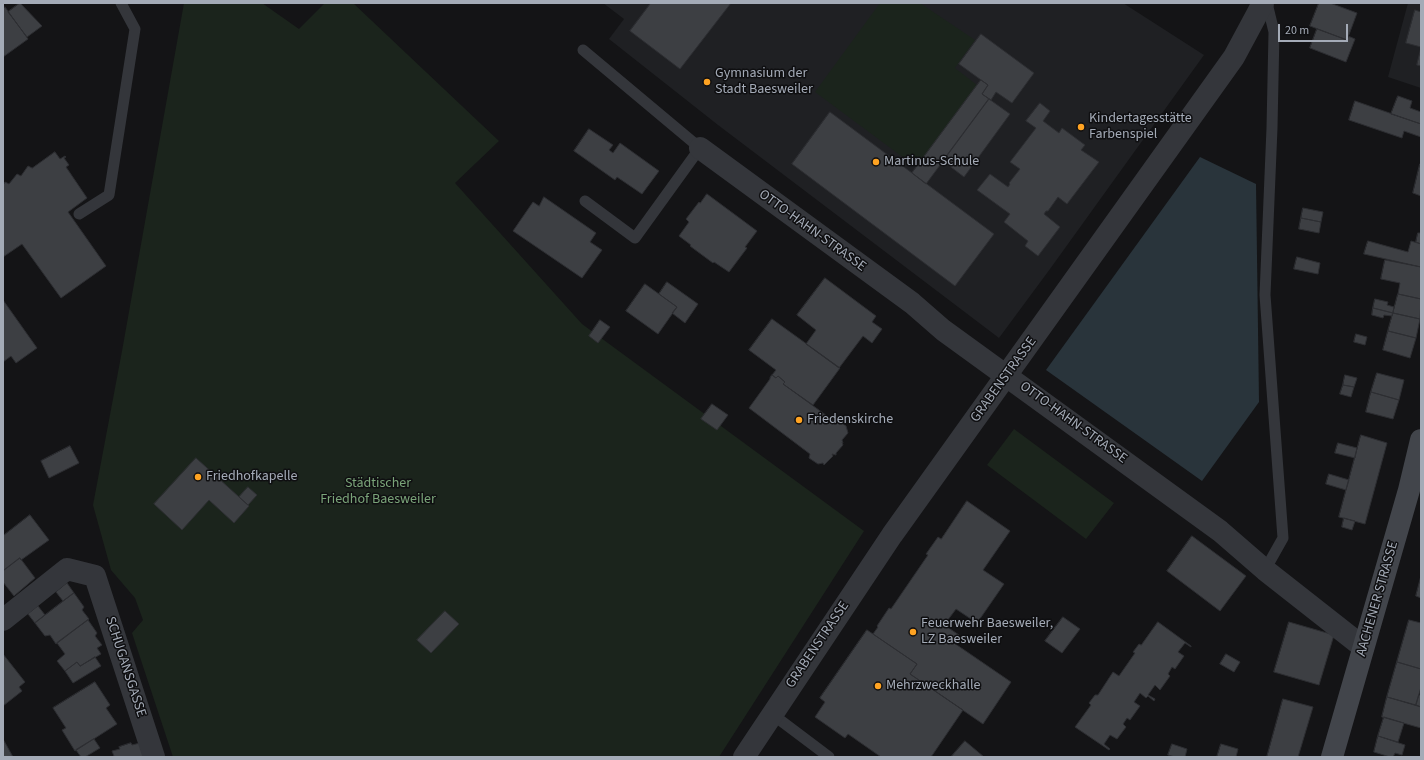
<!DOCTYPE html>
<html>
<head>
<meta charset="utf-8">
<style>
	body { margin:0 }
	#map { position:relative; width:1424px; height:760px; overflow:hidden; background:#141416; font-family:"Source Sans 3",sans-serif }
	canvas { display:block }
	.frame { position:absolute; inset:0; border:4px solid #a4abb7; pointer-events:none }
	.scale { position:absolute; left:1278px; top:24px; width:70px; height:18px; box-sizing:border-box; border:2px solid #a4abb7; border-top:0; padding-left:5px; font-size:12px; line-height:14px; white-space:nowrap; color:#a4abb7; -webkit-text-stroke:3px #0f0f11; paint-order:stroke }
</style>
</head>
<body>
<div id="map">
<canvas width="1424" height="760"></canvas>
<div class="frame"></div>
<div class="scale">20 m</div>
</div>
<script>
const ctx = document.querySelector('canvas').getContext('2d');
ctx.lineJoin = 'round';
function fill(path, color) {
  ctx.fillStyle = color;
  ctx.fill(path, 'evenodd');
}
function stroke(path, color, width, dash) {
  ctx.strokeStyle = color;
  ctx.lineWidth = width;
  ctx.lineCap = dash ? 'butt' : 'round';
  ctx.setLineDash(dash || []);
  ctx.stroke(path);
}
function write(font, color, halo, rows, align = 'center') {
  ctx.font = font + ' "Source Sans 3",sans-serif';
  ctx.lineWidth = 3;
  ctx.setLineDash([]);
  ctx.textBaseline = 'middle';
  ctx.strokeStyle = halo;
  ctx.fillStyle = color;
  for (const [text, x, y, turn = 0] of rows) {
    ctx.save();
    ctx.translate(x, y);
    ctx.rotate((+turn || 0) * Math.PI / 180);
    ctx.textAlign = isNaN(turn) ? turn : align;
    if (halo) ctx.strokeText(text, 0, 0);
    ctx.fillText(text, 0, 0);
    ctx.restore();
  }
}
const built = new Path2D(`
	M603,3h520l81,52 -154,214 -51,69 -281,-213 -109,-86 15,-20z
	M1408,3h13v85l-33,-11z`);
const green = new Path2D(`
	M184,3h78l37,26 26,-26h28l146,138 -44,42 127,141 282,207 -145,226h-546l-41,-124 11,-13 -8,-22 -24,-28 -18,-65 29,-154z
	M880,3h40l55,37 -20,28 22,17 -61,82 -101,-75z
	M1014,429l100,74 -28,36 -99,-74z`);
const water = new Path2D(`
	M1200,157l56,27 3,218 -57,79 -156,-111z`);
const building = new Path2D(`
	M20,3l22,23 -15,11 -19,-25z
	M651,3h80l-51,66 -50,-38z
	M1319,3h11l27,10 -10,27 -37,-14z
	M5,7l23,32 -25,18v-48z
	M1415,10l6,2v35l-15,-4z
	M1317,29l30,11 1,-4 7,3 -9,23 -36,-14z
	M981,34l53,39 -22,30 -16,-11 -5,8 -9,-6 6,-9 -29,-21z
	M1421,48v18l-4,-1z
	M981,80l7,5 -6,9 7,5 -63,85 -14,-11z
	M1398,96l14,5 -2,7 11,4v12l-30,-10z
	M989,99l21,15 -46,63 -21,-16z
	M1355,101l66,23v13l-17,-6 -2,7 -53,-18z
	M1040,103l10,8 -7,10 16,12 3,-5 23,17 -4,5 18,12 -32,42 -9,-7 -10,14h-2l-2,3 16,13 -22,29 -13,-10 3,-5 -24,-19 6,-8 -33,-24 13,-16 18,13 2,-3 -1,-1 11,-14 -10,-7 26,-34 -10,-7z
	M830,112l164,122 -39,52 -163,-122z
	M589,129l24,16 -4,5 4,3 7,-10 39,28 -17,23 -25,-17 -2,3 -41,-29z
	M55,152l5,7 5,-3 1,1 -2,1 5,7 -3,2 21,31 -19,14 38,54 -45,32 -39,-54 -19,13v-72l2,-3 4,2 8,-10 4,2 7,-10 4,2z
	M1420,164h1v32l-8,-3z
	M707,194l50,37 -12,16 2,1 -18,24 -15,-10 -1,1 -23,-17 1,-1 -12,-9 10,-14 -3,-3 13,-17 1,1z
	M544,197l52,36 -6,9 12,8 -20,28 -69,-47 20,-29 6,4z
	M1303,208l20,4 -2,10 -20,-4z
	M1301,218l20,4 -2,11 -20,-4z
	M1418,233h3v11l-5,-2z
	M1368,241l40,11 3,-11 10,3v23l-57,-13z
	M1297,257l23,6 -2,11 -24,-5z
	M1385,260l36,7v32l-23,-5 2,-11 -19,-4z
	M825,278l51,38 -4,6 10,7 -10,14 -9,-7 -24,32 -33,-24 10,-14 -19,-15z
	M667,282l31,22 -13,19 -13,-10 5,-6 -18,-13z
	M645,284l32,23 -19,27 -32,-23z
	M1398,294l23,5 -1,20 -27,-6z
	M1375,299l13,3 -1,3 7,2 -1,6 -20,-5z
	M3,300l34,48 -21,15 -5,-7 -8,6z
	M1373,308l20,5 -1,3 -8,-1 -1,3 -11,-3z
	M1393,313l27,6 -4,19 -28,-7z
	M772,319l68,49 -27,37 -30,-21 2,-2 -7,-6 -2,2 -4,-3 4,-5 -27,-20z
	M600,320l10,7 -12,16 -9,-7z
	M1388,331l28,7 -6,20 -27,-8z
	M1356,334l11,3 -2,8 -11,-3z
	M1377,373l27,7 -5,20 -28,-8z
	M772,375l4,3 2,-2 7,6 -2,2 51,37 4,-1 8,6 2,7 -6,7 1,3 -1,-1 1,3 -7,8v2l-4,-1 1,2 -9,9 -1,-2 -5,1 -9,-6 1,-4 -61,-46 21,-29v-1z
	M1345,375l12,3 -3,9 -11,-2z
	M1343,385l11,2 -3,10 -11,-3z
	M1371,392l28,8 -6,19 -27,-7z
	M712,404l16,11 -11,15 -16,-11z
	M1361,435l26,8 -22,81 -26,-7z
	M1338,443l19,5 -2,10 -20,-5z
	M70,446l9,17 -30,15 -8,-17z
	M196,458l53,48 -15,17 -25,-23 -27,30 -28,-26z
	M1329,474l20,6 -3,10 -20,-6z
	M248,487l9,8 -9,10 -9,-8z
	M967,501l43,30 -27,39 21,14 -27,39 -21,-14 -12,16 15,10 -5,8 57,39 -28,42 -73,-50 7,-10 -44,-30 5,-7 -1,-1 12,-18 2,1 37,-54 -2,-1 12,-17 3,2z
	M30,515l19,25 -28,20 -1,-2 -17,13v-35z
	M1344,518l11,3 -3,9 -10,-3z
	M1192,536l54,40 -26,35 -53,-40z
	M20,558l15,20 -21,18 -11,-14v-11z
	M1421,576v22l-5,-2z
	M67,583l7,10 -11,8 -7,-9z
	M74,593l10,14 -2,3 7,9 -33,25 -6,-9 -5,1 -10,-13z
	M38,606l7,9 -10,8 -7,-9z
	M445,611l14,13 -28,29 -14,-13z
	M1063,617l17,12 -18,24 -17,-12z
	M88,620l9,13 -2,3 7,9 -5,3 4,6 -21,12 -3,-4 -12,9 -8,-10 8,-7 -8,-11z
	M1409,620l12,3v46l-24,-7z
	M1158,622l33,24v1l-6,-4 -7,9 6,4 -9,13 -3,-2 -4,7 2,2 -10,14 -5,-5 -7,10 7,4 -1,2 -6,-5 -2,2 -6,-5 -6,9 6,4 -10,14 -3,-2 -4,6 3,3 -9,12 -7,-4 -6,9 6,5 -1,1 -34,-23 16,-22 -2,-2 6,-8h3l15,-23 6,4 16,-23 -2,-1 6,-8 2,1z
	M1289,622l45,13 -15,50 -45,-13z
	M867,630l50,34 -7,10 53,36 -32,47h-50l-33,-23 -3,4 -30,-21 10,-15 -5,-4z
	M3,654l22,28 -6,5 3,4 -19,15z
	M1226,654l14,8 -6,10 -14,-8z
	M95,657l6,9 -28,17 -8,-12 12,-9 3,4z
	M1397,662l24,7v18l-5,18 -29,-8z
	M95,682l15,23 -4,3 11,16 -42,27 -13,-21 4,-2 -13,-20z
	M1419,695h2v12l-5,-2z
	M1387,697l34,10v21l-39,-11z
	M1283,699l30,8 -15,50h-31z
	M1384,717l20,6 -6,19 -20,-6z
	M1378,736l27,9 -3,10 -7,-2 -2,4h-3l-16,-5z
	M3,739l10,18h-10z
	M94,739l6,9 -15,9h-4l-5,-7z
	M965,741l19,16h-33z
	M131,743l1,2 8,-2 4,14h-32l2,-1 -2,-5 8,-2 -1,-2z
	M1172,744l15,5 -2,8h-10l-7,-2z
	M1221,744l17,5 -2,8h-19z`);
const service = new Path2D(`
	M583,50l117,98 -65,90 -50,-37
	M79,214l30,-19 26,-166 -14,-26
	M1265,570l18,-32 -18,-243 7,-167 2,-96 -7,-29
	M772,714l57,43`);
const minor = new Path2D(`
	M700,148l212,155 31,27 277,201 45,39 98,77
	M3,620l64,-51 28,7 59,181
	M744,757l148,-222 342,-478 29,-54`);
const secondary = new Path2D(`
	M1332,757l77,-267 12,-50`);
const markers = [
	[707,82,4,"#ffa322"],
	[1081,127,4,"#ffa322"],
	[876,162,4,"#ffa322"],
	[799,420,4,"#ffa322"],
	[198,477,4,"#ffa322"],
	[913,632,4,"#ffa322"],
	[878,686,4,"#ffa322"]
];
const poiNames = [
	["Gymnasium der",715,74],
	["Stadt Baesweiler",715,90],
	["Kindertagesstätte",1089,119],
	["Farbenspiel",1089,135],
	["Martinus-Schule",884,162],
	["Friedenskirche",807,420],
	["Friedhofkapelle",206,477],
	["Feuerwehr Baesweiler,",921,624],
	["LZ Baesweiler",921,640],
	["Mehrzweckhalle",886,686]
];
const streetNames = [
	["OTTO-HAHN-STRASSE",812,231,36],
	["GRABENSTRASSE",1004,380,-54],
	["OTTO-HAHN-STRASSE",1073,423,36],
	["AACHENER STRASSE",1378,599,-74],
	["GRABENSTRASSE",818,645,-56],
	["SCHUGANSGASSE",125,667,72]
];
const parkNames = [
	["Städtischer",378,484],
	["Friedhof Baesweiler",378,500]
];
fill(built, '#1f2023');
fill(green, '#1b241c');
fill(water, '#29343b');
fill(building, '#3d3f43');
stroke(building, '#2d2e32', 1);
stroke(service, '#34363b', 11);
stroke(minor, '#34363b', 22);
stroke(secondary, '#42454b', 22);
for (const [x, y, r, color] of markers) {
  const dot = new Path2D();
  dot.arc(x, y, r, 0, 2 * Math.PI);
  ctx.fillStyle = color;
  ctx.fill(dot);
  stroke(dot, '#0f0f11', 1.5);
}
write('14px', '#a4abb7', '#0f0f11', poiNames, 'left');
write('14px', '#a4abb7', '#0f0f11', streetNames);
write('14px', '#7aa479', '#0f0f11', parkNames);
</script>
</body>
</html>
